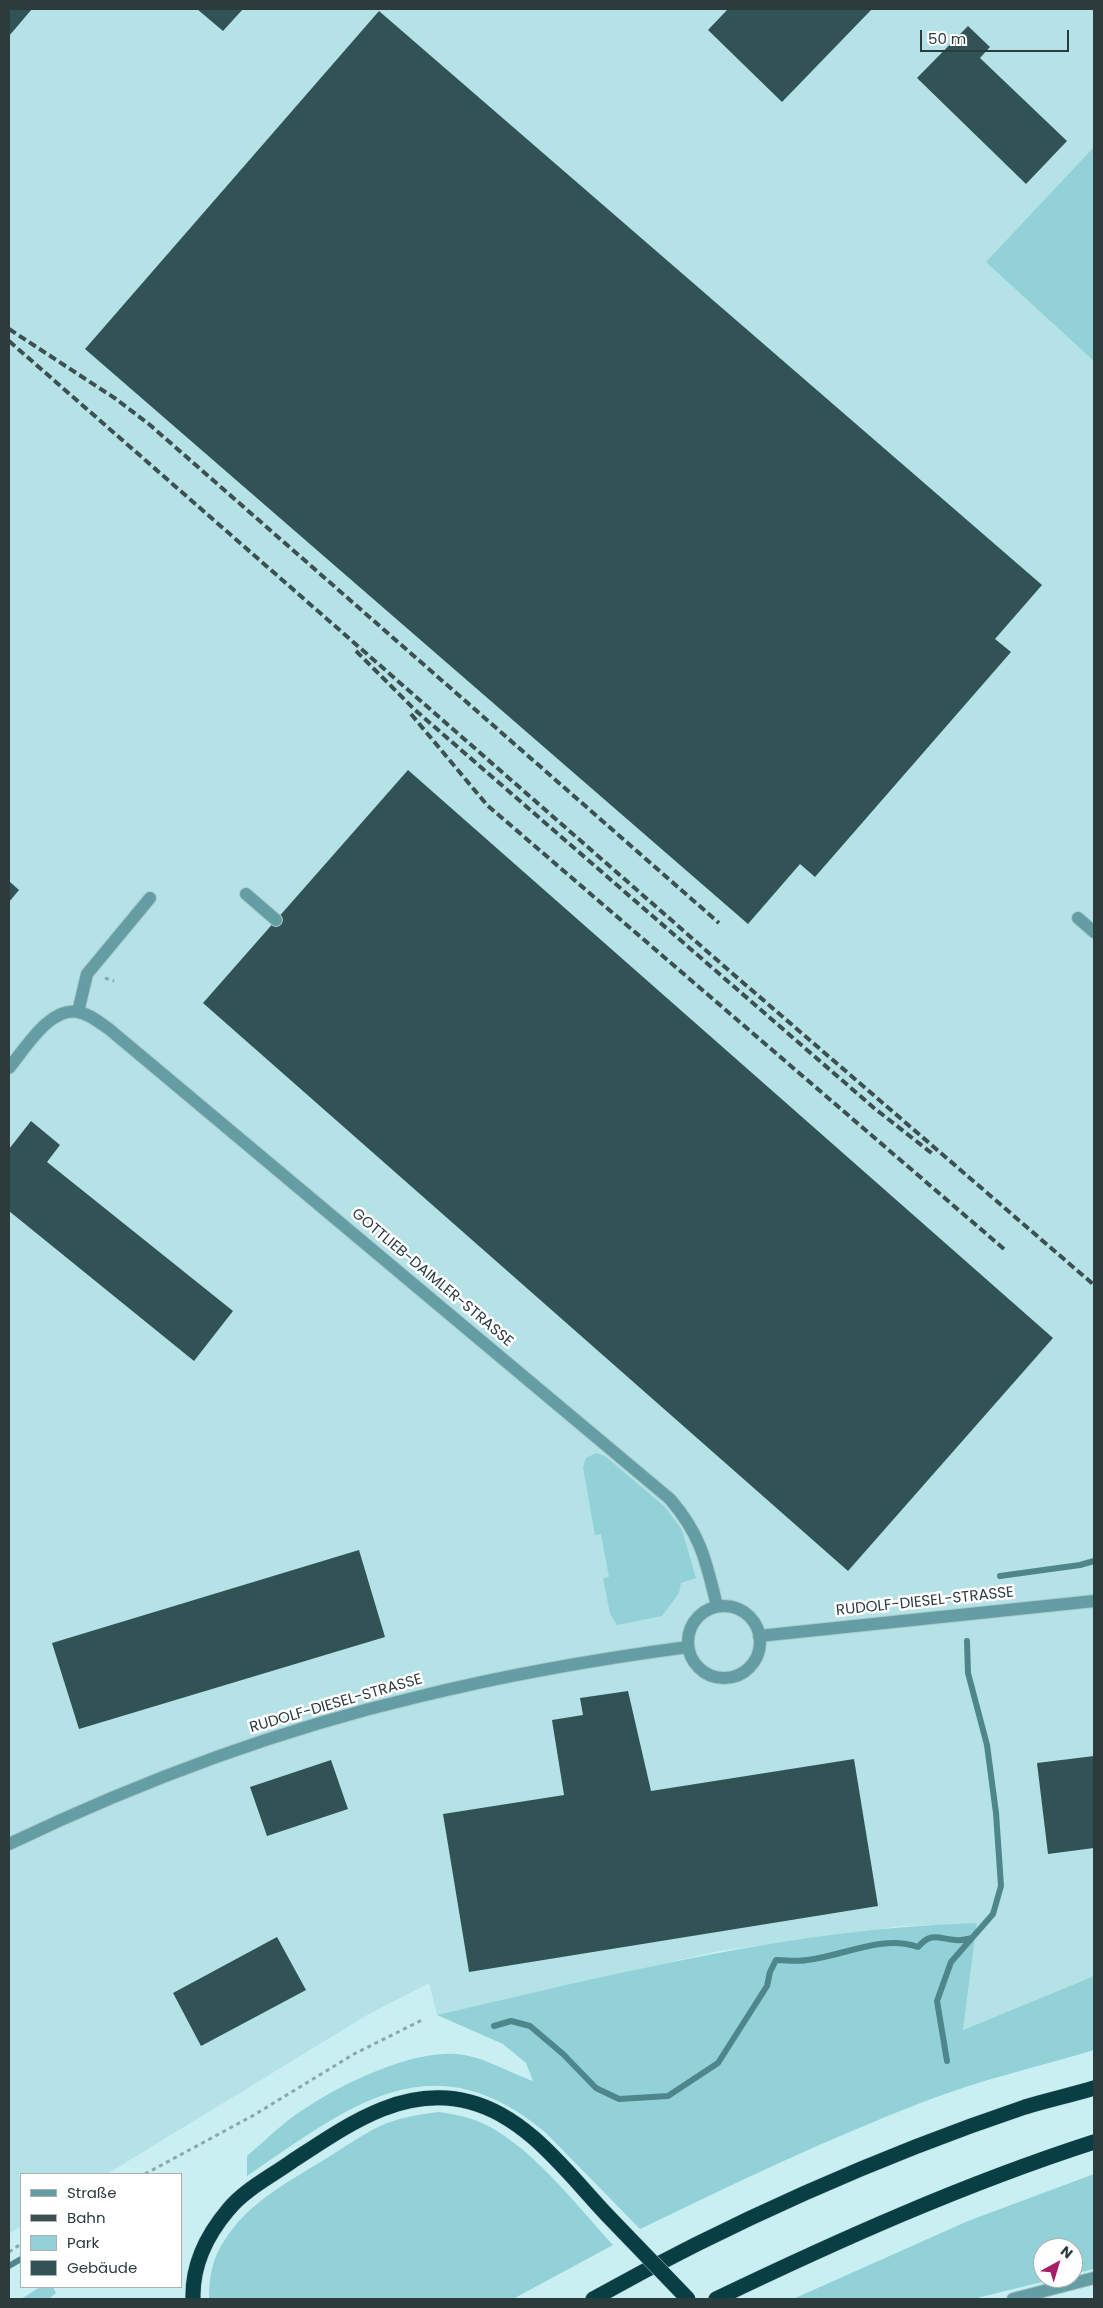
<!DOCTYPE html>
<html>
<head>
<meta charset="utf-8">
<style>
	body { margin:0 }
	#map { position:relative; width:1103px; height:2308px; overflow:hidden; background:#caeff3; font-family:Poppins,sans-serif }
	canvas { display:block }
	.frame { position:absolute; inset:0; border:10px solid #2c3b3c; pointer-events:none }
	.legend { position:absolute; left:20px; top:2173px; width:162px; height:115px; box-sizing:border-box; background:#fff; border:1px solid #abb1b1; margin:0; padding:6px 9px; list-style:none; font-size:15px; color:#2c3b3c }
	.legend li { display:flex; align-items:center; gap:10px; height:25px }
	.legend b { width:25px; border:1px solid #abb1b1 }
	.north { position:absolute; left:1033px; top:2238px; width:50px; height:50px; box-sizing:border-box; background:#fff; border:1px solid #abb1b1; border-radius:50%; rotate:39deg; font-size:14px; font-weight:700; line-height:20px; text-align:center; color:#2c3b3c }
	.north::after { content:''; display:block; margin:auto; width:18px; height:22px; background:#a61d65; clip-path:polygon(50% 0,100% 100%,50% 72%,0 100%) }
	.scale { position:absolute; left:920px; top:30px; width:149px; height:22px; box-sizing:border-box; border:2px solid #2c3b3c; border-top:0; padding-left:6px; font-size:15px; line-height:18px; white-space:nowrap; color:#2c3b3c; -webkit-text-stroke:4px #fff; paint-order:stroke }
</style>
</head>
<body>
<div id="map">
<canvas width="1103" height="2308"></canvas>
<div class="frame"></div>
<ul class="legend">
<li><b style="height:6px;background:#659da4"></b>Straße</li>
<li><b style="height:6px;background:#3e4f51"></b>Bahn</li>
<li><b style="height:14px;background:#93d1d8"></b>Park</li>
<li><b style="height:14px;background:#325356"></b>Gebäude</li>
</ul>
<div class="north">N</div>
<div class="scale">50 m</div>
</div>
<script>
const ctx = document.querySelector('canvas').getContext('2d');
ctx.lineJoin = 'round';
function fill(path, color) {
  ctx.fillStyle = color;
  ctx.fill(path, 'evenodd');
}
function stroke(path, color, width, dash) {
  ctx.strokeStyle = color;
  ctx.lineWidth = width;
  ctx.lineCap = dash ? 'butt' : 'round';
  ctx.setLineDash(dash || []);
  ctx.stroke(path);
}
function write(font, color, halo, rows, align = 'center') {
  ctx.font = font + ' Poppins,sans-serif';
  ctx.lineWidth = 5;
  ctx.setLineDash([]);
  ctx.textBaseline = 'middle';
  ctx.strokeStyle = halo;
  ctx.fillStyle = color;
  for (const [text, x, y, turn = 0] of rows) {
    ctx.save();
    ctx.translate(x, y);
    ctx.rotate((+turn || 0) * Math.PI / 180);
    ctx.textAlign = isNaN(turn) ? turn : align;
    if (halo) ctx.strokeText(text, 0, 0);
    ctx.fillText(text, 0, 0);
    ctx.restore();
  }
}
const built = new Path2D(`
	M9,9h1085v1967l-131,54 14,-106 -75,2 -183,25 -282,64 -8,-32 -60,31 -262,160h-86v52l-12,8z`);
const green = new Path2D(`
	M1094,147v214l-108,-99z
	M596,1453l9,3 60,51 17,23 14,48 -15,5 -2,10 -17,23 -45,9 -7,-11 -7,-36 6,-1 -8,-43 -6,1 -12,-68 3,-9z
	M977,1923l-14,107 131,-54v74c-56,17 -115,30 -171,52 -96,37 -190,82 -283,127l-94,-96c-114,-96 -196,-27 -299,43v-20c13,-11 25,-23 38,-33 39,-31 119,-72 170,-69 29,2 52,18 78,27l-7,-18 -23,-19 -66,-29c178,-41 357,-87 540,-92z
	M439,2112c13,2 26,4 38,9 50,19 100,85 136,124l-100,54h-304c0,-21 3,-40 15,-58 24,-39 66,-60 103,-83 19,-12 39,-26 60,-35 17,-6 34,-9 52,-11z
	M1094,2174v95l-21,5v-26h-30v30h15l-85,21h-180l175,-78z
	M40,2287h13l3,6 -7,6h-28z`);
const stream = new Path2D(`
	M1000,1576l80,-11 14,-4
	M494,2026l17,-5 19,5 33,28 33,34 23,11 49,-3 50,-33 49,-77 3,-14 6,-12c10,0 21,2 31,0 37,-4 75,-26 111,-13 14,-16 21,-8 38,-7 5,1 11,-1 16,-2
	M947,2061l-10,-60 14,-39 42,-48 8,-28 -5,-73 -9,-68 -19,-72 -1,-32
	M9,2266l12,-7`);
const building = new Path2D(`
	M9,9h23l-23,27z
	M197,9h46l-20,22z
	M728,9h144l-90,93 -74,-72z
	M379,11l663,574 -47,54 16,13 -196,225 -15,-13 -52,60 -663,-575z
	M968,26l22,21 -10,11 87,83 -41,43 -109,-106z
	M408,770l645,568 -205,233 -645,-568z
	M9,881l10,9 -10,12z
	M31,1121l29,24 -13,17 186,149 -39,50 -185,-150v-62z
	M359,1550l26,87 -306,92 -27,-86z
	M628,1691l23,100 203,-32 24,147 -409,66 -26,-158 121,-19 -12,-75 31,-5 -3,-17z
	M1094,1756v92l-46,6 -11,-91z
	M331,1760l17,49 -81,27 -17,-49z
	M277,1937l29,53 -105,56 -28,-53z`);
const path = new Path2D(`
	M105,978l9,3
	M145,2174l109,-59 100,-61 70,-35
	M9,2252l12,-8`);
const minor = new Path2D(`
	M246,894l30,26
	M1078,918l16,14
	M78,1012l9,-38 63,-76
	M9,1068c16,-19 41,-62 69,-56 12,2 22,11 31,17l561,470c31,36 36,62 47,107
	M688 1642a36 36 0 1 1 72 0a36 36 0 1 1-72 0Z
	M759,1636l335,-35
	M9,1844c130,-62 268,-114 408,-147 89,-22 180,-38 271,-50
	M1013,2299l81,-21`);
const highway = new Path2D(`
	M193,2299c-1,-33 14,-64 35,-89 16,-20 42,-33 63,-48 54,-35 111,-78 179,-60 58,15 99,73 138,114
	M593,2299c134,-75 286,-143 432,-192 23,-7 46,-12 69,-19
	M716,2299c123,-59 248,-115 378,-157`);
const rail = new Path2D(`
	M9,329l107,70 34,26 569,498
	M9,341l724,633 361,311
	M356,651l59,59 459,398 60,47
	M411,714l76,91 517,444`);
const highwayBridge = new Path2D(`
	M608,2216l80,83`);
const streetNames = [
	["GOTTLIEB-DAIMLER-STRASSE",432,1278,40],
	["RUDOLF-DIESEL-STRASSE",925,1602,-6],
	["RUDOLF-DIESEL-STRASSE",336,1704,-16]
];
fill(built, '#b5e2e7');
fill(green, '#93d1d8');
stroke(stream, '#4e868c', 6);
fill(building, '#325356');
stroke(minor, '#aacbce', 14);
stroke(highway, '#aacbce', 16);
stroke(path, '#8aa7a9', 3, [4, 4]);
stroke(minor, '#659da4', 12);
stroke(highway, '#083e44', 15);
stroke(rail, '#3e4f51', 4, [8, 4]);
stroke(highwayBridge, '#aacbce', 16, []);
stroke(highwayBridge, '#083e44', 15);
write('15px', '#2c3b3c', '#fff', streetNames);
</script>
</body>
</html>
